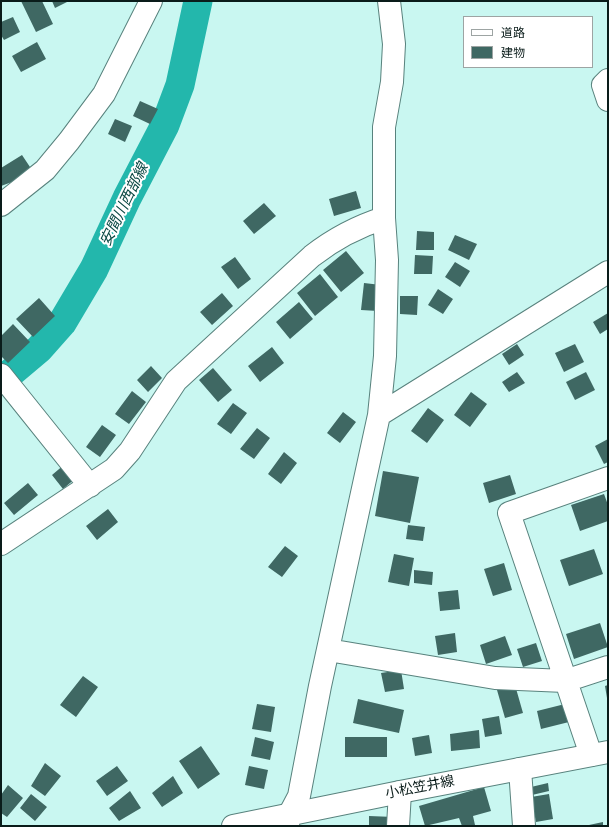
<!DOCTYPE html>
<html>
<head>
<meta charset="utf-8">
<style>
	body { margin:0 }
	#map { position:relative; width:609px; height:827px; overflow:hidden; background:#c9f7f1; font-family:Poppins,"Noto Sans JP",sans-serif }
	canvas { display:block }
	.frame { position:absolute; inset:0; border:2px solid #0a1c1a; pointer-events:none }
	.legend { position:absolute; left:463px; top:16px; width:130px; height:52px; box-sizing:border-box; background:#fff; border:1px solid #9da4a3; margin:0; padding:5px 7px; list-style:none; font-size:12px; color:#0a1c1a }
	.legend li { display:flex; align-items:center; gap:8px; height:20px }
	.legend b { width:20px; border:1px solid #9da4a3 }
</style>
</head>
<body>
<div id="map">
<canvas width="609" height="827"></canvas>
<div class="frame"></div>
<ul class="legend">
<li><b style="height:5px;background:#fff"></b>道路</li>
<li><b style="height:11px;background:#3f6863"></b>建物</li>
</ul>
</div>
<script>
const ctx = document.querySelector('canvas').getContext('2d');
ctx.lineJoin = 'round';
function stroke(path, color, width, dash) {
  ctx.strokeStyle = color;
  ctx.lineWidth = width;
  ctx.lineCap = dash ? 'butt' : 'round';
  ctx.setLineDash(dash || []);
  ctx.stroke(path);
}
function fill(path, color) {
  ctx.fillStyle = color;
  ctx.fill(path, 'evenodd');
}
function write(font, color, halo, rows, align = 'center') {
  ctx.font = font + ' Poppins,"Noto Sans JP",sans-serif';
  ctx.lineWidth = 4;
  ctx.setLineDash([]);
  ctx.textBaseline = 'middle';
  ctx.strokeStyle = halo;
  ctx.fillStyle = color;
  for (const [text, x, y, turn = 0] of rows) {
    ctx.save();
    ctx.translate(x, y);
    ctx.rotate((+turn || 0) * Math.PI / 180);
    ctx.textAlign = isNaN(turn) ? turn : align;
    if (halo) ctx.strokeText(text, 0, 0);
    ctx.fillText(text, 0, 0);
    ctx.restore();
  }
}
const river = new Path2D(`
	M1,381l38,-32 23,-26 32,-54 33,-71 38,-73 15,-40 18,-84`);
const building = new Path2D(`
	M21,1h21l11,23 -17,8z
	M52,1h17l-14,7z
	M13,17l7,15 -16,8 -3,-5v-13z
	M37,42l9,17 -25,13 -9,-16z
	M140,101l18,8 -8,15 -17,-8z
	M115,119l17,7 -7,16 -17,-8z
	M22,155l10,15 -20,12 -11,4v-18z
	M356,191l5,17 -27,8 -5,-17z
	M264,203l12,13 -22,18 -11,-13z
	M417,231l17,1v18h-18z
	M455,235l22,9 -8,16 -21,-10z
	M346,251l18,22 -23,19 -18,-22z
	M415,255l18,1 -1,18h-18z
	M235,257l16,22 -13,10 -17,-22z
	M455,262l15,9 -10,16 -15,-10z
	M320,274l18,23 -23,19 -18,-23z
	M364,283l17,2 -3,26 -17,-1z
	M438,289l15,10 -10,15 -15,-9z
	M222,293l11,13 -21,19 -12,-13z
	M400,296h18l-1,19 -17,-1z
	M39,298l16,18 -22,21 -17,-18z
	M299,302l14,17 -23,20 -14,-17z
	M608,313v16l-8,5 -7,-12z
	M13,324l17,18 -22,21 -7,-7v-20z
	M517,344l7,11 -15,10 -7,-11z
	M575,344l9,18 -20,10 -9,-19z
	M272,347l12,16 -24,19 -12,-16z
	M151,366l11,12 -14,14 -11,-12z
	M213,368l19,22 -14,12 -19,-22z
	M517,372l8,11 -16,9 -7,-10z
	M586,372l9,18 -20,10 -9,-18z
	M132,391l14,11 -17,22 -14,-10z
	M471,392l16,12 -17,23 -16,-12z
	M233,403l14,10 -16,21 -14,-10z
	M428,408l16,12 -17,23 -16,-12z
	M343,412l13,10 -16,21 -13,-10z
	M102,425l14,10 -16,22 -14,-10z
	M257,428l13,10 -16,21 -14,-10z
	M608,439v23l-4,2 -9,-18z
	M284,452l13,11 -16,21 -13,-10z
	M65,464l12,13 -14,12 -11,-14z
	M383,471l36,6 -9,46 -35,-7z
	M510,475l6,19 -27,9 -6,-20z
	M28,483l10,12 -24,20 -10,-12z
	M604,494l4,11v16l-28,10 -9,-26z
	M108,509l10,13 -21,18 -11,-14z
	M408,525l17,2 -2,14 -17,-2z
	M285,546l13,10 -16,21 -14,-10z
	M594,549l9,25 -34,12 -9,-26z
	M394,554l20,4 -5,28 -21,-4z
	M504,563l8,27 -19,6 -9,-27z
	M414,570l19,2 -1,13 -18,-2z
	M458,590l2,19 -20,2 -2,-19z
	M600,623l8,24 -34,12 -8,-25z
	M455,633l2,19 -19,3 -3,-19z
	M505,636l7,19 -26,9 -6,-19z
	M536,643l6,18 -19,6 -6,-18z
	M401,670l3,19 -19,3 -4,-19z
	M83,676l15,11 -22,30 -16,-12z
	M515,685l8,28 -18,5 -8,-28z
	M608,685v13h-1l-2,-12z
	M358,699l46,11 -5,23 -46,-10z
	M257,704l18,3 -4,25 -19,-3z
	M565,704l4,18 -28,7 -4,-18z
	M499,716l3,18 -17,3 -3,-18z
	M479,730l1,18 -29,3 -1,-17z
	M429,735l3,18 -17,3 -3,-18z
	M255,737l19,5 -4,18 -19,-4z
	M345,737h42v20h-42z
	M201,746l19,28 -22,15 -19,-28z
	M45,763l16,13 -16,20 -14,-10z
	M117,766l11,15 -21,15 -11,-15z
	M249,766l19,4 -4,19 -19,-4z
	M173,776l10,17 -21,14 -10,-14z
	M548,783l1,8 -17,4 -1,-8z
	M8,785l15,13 -16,19 -6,-4v-18z
	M484,787l7,24 -18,5 2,9 -13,1 -3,-8 -34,8 -6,-20z
	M130,791l11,17 -22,13 -10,-13z
	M31,794l16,13 -12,14 -15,-13z
	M549,794l4,25 -17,3 -5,-25z
	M369,816l25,1v9h-25z
	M603,822v4h-14v-1z`);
const minor = new Path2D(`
	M608,80l-5,5 5,15
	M1,205l44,-35 24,-29 35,-47 47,-93
	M1,375l89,111
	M379,415l229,-143
	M1,544l113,-75 16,-18 46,-70 136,-125c23,-18 44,-29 72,-38
	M328,650l167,28 70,3 43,-14
	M591,755l-82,-242 99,-35
	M520,769l4,57
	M288,826l1,-11 10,-19 21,-110 59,-271 6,-59 2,-96 -3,-42v-91l8,-45 2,-38 -5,-43
	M398,826l2,-34`);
const major = new Path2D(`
	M233,826l167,-34 208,-40`);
const streetNames = [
	["小松笠井線",420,788,-11]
];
const waterNames = [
	["安間川西部線",125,205,-64]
];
stroke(river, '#23b7ac', 29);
fill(building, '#3f6863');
stroke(minor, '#58827d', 24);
stroke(major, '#58827d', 24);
stroke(minor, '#fff', 22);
stroke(major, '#fff', 22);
write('14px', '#0a1c1a', '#fff', streetNames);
write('italic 15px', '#0a4742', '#fff', waterNames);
</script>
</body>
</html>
